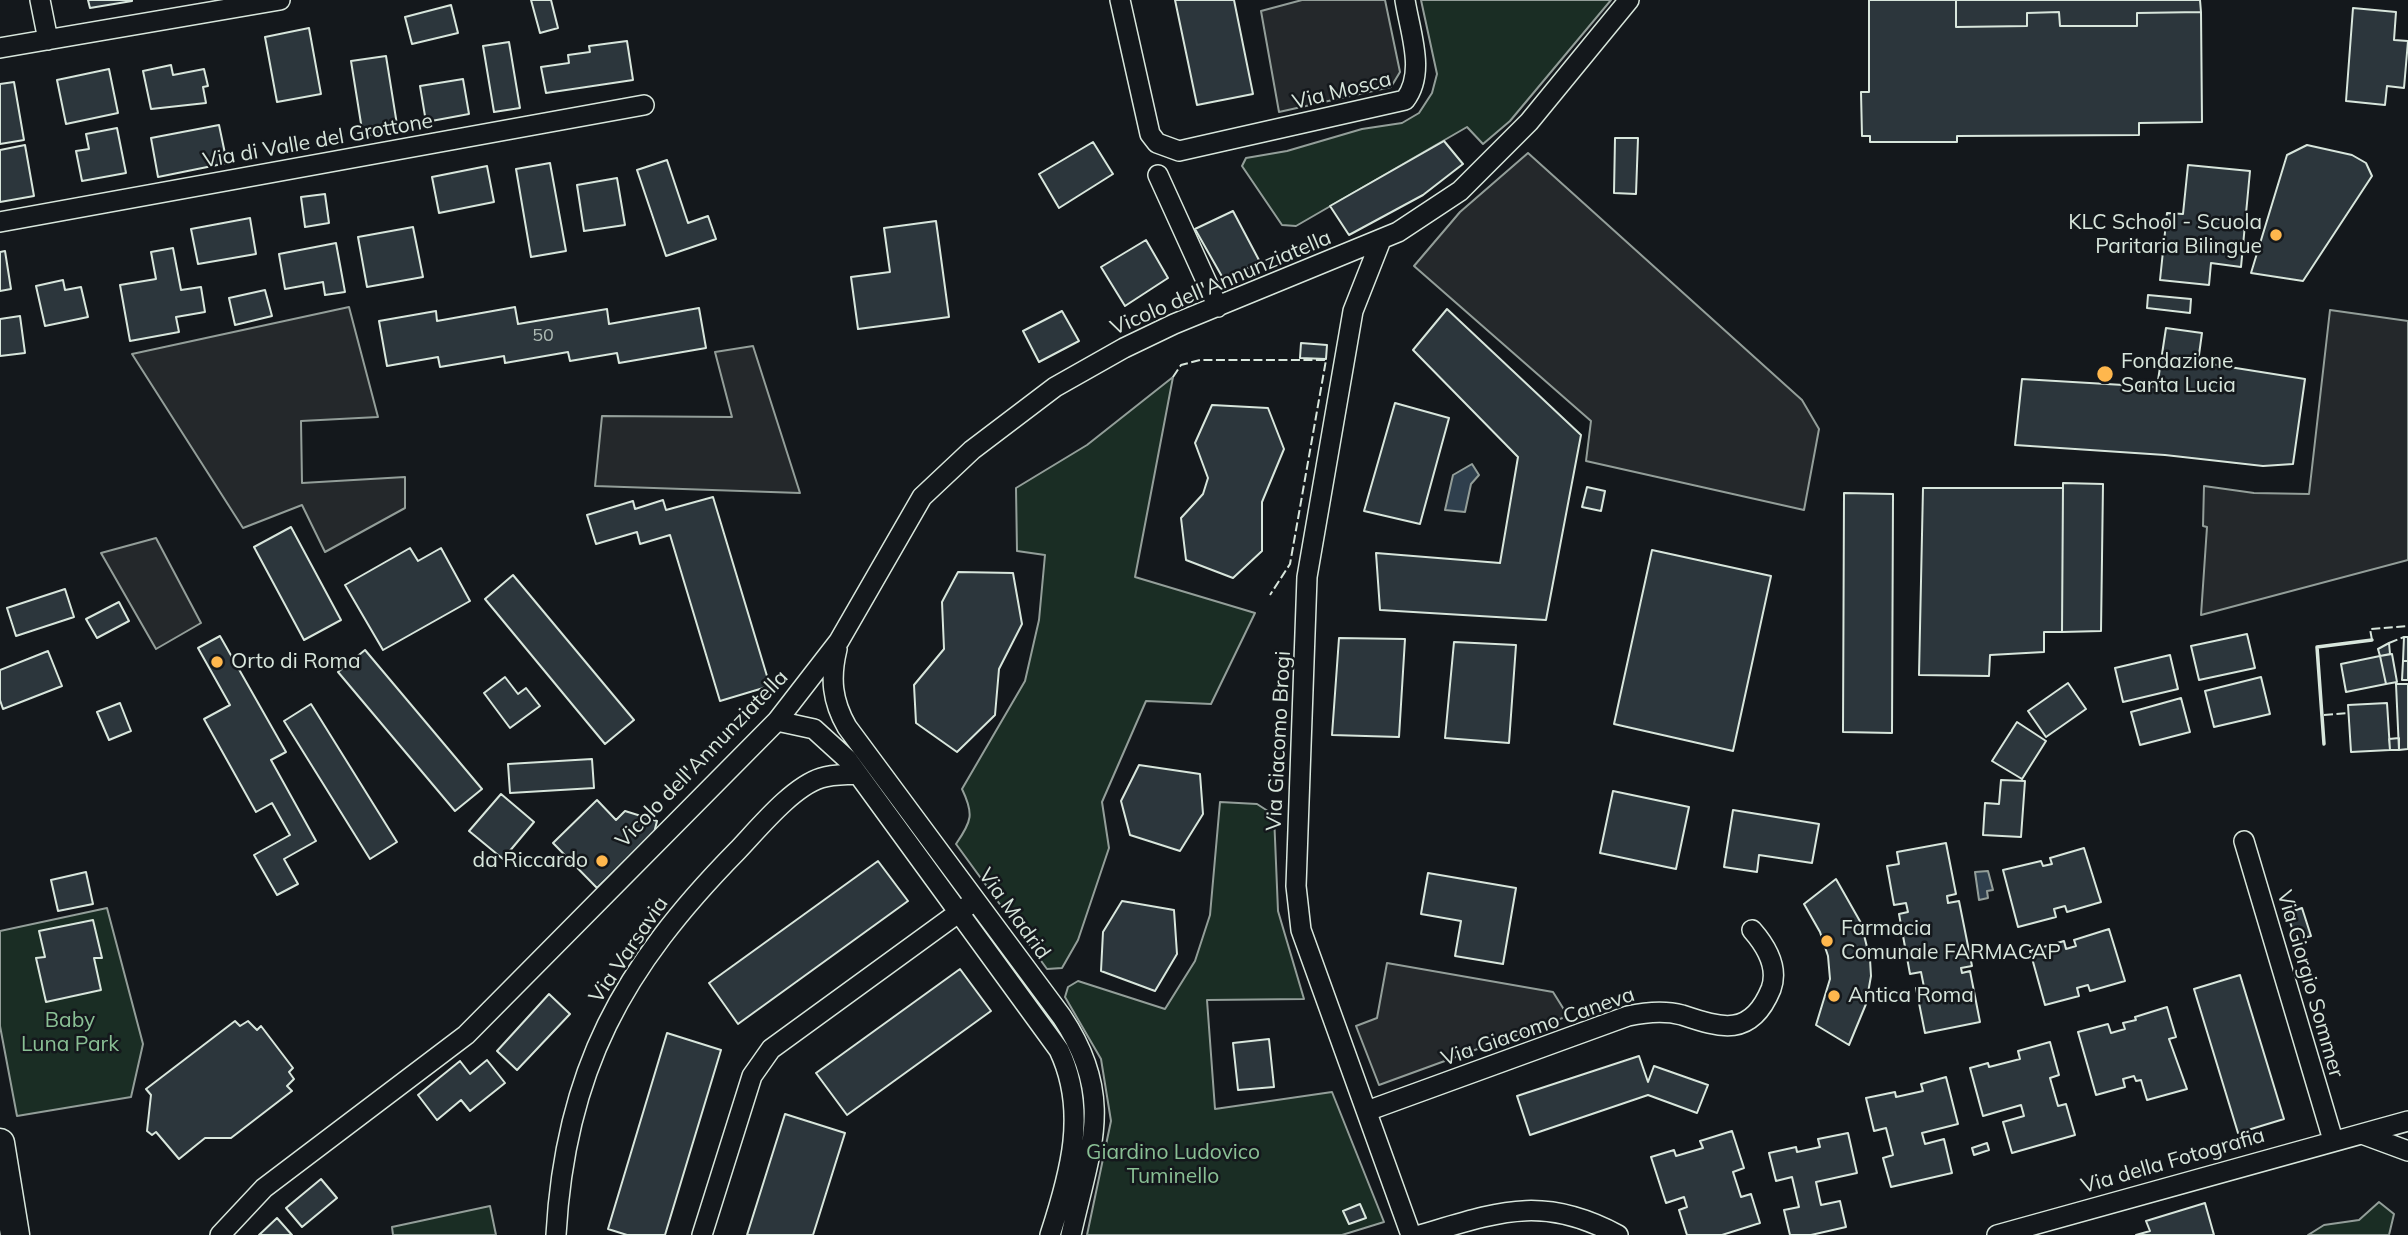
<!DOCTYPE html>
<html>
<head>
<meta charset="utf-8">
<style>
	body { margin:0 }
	canvas { display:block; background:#14181c }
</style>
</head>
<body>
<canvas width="2408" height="1235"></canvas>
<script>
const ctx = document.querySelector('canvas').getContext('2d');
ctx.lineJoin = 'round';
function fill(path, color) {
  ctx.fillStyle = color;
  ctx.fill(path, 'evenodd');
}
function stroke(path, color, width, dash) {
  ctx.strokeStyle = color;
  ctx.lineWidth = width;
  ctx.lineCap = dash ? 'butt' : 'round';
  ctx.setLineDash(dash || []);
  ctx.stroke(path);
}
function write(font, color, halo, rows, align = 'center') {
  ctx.font = font + ' Mulish,sans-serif';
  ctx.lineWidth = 5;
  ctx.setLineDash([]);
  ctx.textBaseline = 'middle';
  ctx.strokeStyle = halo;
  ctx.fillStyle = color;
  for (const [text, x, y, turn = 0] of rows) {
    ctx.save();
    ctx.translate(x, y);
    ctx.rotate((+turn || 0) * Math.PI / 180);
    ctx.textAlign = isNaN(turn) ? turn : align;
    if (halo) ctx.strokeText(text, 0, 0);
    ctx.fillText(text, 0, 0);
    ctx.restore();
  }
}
const green = new Path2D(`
	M1421,0h190l-101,121 -27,23 -16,-17 -171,99 -14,-1 -40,-59 4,-8 41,-7 75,-22 40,-6 17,-10 13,-20 5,-19z
	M1173,377l-38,200 120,36 -44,91 -65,-3 -44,101 7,46 -31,92 -16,28 -15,1 -91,-125c16,-23 18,-30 6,-55l63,-108 14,-61 6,-65 -28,-4 -1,-63 71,-43z
	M1220,802l37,2 17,11 4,96 26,88 -97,1 8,109 117,-17 52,130 -42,13h-255l24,-114 -10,-62 -36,-62 3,-10 10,-6 87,28 30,-48 15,-46z
	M107,908l36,136 -12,53 -114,19 -17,-90v-95z
	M2379,1202l15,12 -5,21h-81l16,-10 35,-5z
	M490,1206l6,29h-103l-1,-8z`);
const parking = new Path2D(`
	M1302,0h83l15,72 -9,15 -112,25 -18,-101z
	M1528,153l274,247 17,29 -15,81 -218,-49 5,-40 -177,-155 46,-54z
	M349,307l29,110 -77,4 1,62 103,-6v31l-80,44 -23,-47 -59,23 -111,-174z
	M2330,310l78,11v239l-207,55 6,-88 -4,-1 1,-40 50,7 55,1z
	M753,346l47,147 -205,-7 7,-70 130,1 -17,-65z
	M156,538l45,85 -45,26 -55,-96z
	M1387,963l166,29 15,24 -189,69 -23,-59 21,-8z`);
const water = new Path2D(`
	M1472,464l7,11 -8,9 -6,28 -20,-2 8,-35z
	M1988,871l5,19 -6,1 1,7 -9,2 -4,-28z`);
const building = new Path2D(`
	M88,0h44v1l-42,7z
	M531,0h20l7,28 -18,5z
	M1175,0h59l19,94 -56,11z
	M1869,0h87v27l71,-1v-13l32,-1 1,14h77v-13l64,-1 1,110 -63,1v12l-182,1v6h-87v-6h-8l-1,-44h8z
	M1956,0h244l1,12 -64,1v13h-77l-1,-14 -32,1v13l-71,1z
	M451,5l7,28 -46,11 -7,-27z
	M2353,8l43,4 -2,28 14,1 -4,47 -17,-2 -2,19 -39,-4z
	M309,28l12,66 -44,8 -12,-65z
	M627,41l6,39 -87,13 -5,-26 28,-4 -1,-8 22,-3 -1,-6z
	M509,42l11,66 -26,4 -11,-66z
	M386,56l12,75 -35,5 -12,-75z
	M171,65l2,10 31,-6 4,17 -5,1 3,16 -55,6 -8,-38z
	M109,69l9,44 -52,11 -9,-44z
	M463,79l6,35 -43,8 -6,-36z
	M14,82l10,58 -24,4v-60z
	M219,125l8,38 -69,14 -7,-39z
	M117,128l9,45 -44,8 -6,-30 13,-2 -3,-15z
	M1615,138h23l-2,56 -22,-1z
	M1444,141l19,23 -40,31 -74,40 -19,-29z
	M1093,142l20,32 -54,34 -20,-34z
	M25,145l9,51 -34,6v-52z
	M2307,145l45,10 14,8 6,13 -69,105 -52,-8 36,-118z
	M667,160l21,63 20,-7 8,23 -50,17 -29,-86z
	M550,163l16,88 -35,6 -15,-88z
	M2188,165l62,6 -9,96 -30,-4 -2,22 -49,-5 7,-67 16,1z
	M487,166l7,36 -55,11 -7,-36z
	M617,178l8,47 -41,6 -7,-46z
	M325,194l4,29 -24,4 -4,-30z
	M1233,211l27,51 -36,18 -29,-51z
	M250,218l6,36 -58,10 -7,-35z
	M936,221l13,96 -91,12 -7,-52 39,-5 -6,-44z
	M413,227l10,50 -56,10 -9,-50z
	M1146,240l22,38 -43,28 -24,-39z
	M336,243l9,49 -20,3 -2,-13 -38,7 -6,-35z
	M173,248l8,42 20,-3 4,25 -29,5 3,15 -49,9 -10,-56 36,-6 -5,-27z
	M5,251l6,38 -11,2v-39z
	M63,280l2,10 16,-3 7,30 -43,9 -9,-40z
	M265,290l7,26 -37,9 -6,-27z
	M2148,295l43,4 -1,14 -43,-5z
	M515,307l3,17 89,-15 2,15 90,-16 7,40 -87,15 -2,-10 -47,8 -2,-9 -63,11 -1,-7 -64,11 -2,-10 -51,9 -8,-45 57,-10 1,10z
	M1447,309l134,126 -35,185 -166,-10 -4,-57 124,10 18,-106 -105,-107z
	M1062,311l17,30 -40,21 -16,-31z
	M20,316l5,37 -25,3v-37z
	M2166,328l36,5 -4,29 107,17 -12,85 -30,2 -98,-11 -150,-10 7,-66 135,8z
	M1301,343l26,2 -1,14 -26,-1z
	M1395,403l54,15 -29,106 -56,-13z
	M1212,405l56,3 16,41 -22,53v49l-29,27 -47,-18 -5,-42 22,-24 5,-16 -13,-35z
	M2063,483l40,1 -2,147 -39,1z
	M1587,487l18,4 -4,20 -19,-4z
	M1923,488h140l-1,144h-18v20l-54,3 -1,21 -70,-1z
	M1844,493l49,1 -1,239 -49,-1z
	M713,497l57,189 -50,15 -50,-166 -30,9 -3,-12 -41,12 -9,-29 46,-14 2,8 28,-9 3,10z
	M291,527l50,93 -37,20 -50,-93z
	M410,548l8,13 23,-13 29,53 -87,49 -38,-65z
	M1652,550l119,26 -38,175 -119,-27z
	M958,572l55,1 9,51 -23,45 -4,46 -38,37 -41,-29 -2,-38 30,-36 -2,-47z
	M513,575l121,145 -29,24 -120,-145z
	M65,589l9,28 -58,19 -9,-28z
	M119,602l10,19 -32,17 -11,-19z
	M2247,634l8,34 -56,12 -8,-34z
	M220,636l66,116 -15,8 45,81 -32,18 14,25 -21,11 -23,-40 36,-20 -18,-32 -16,9 -52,-93 26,-14 -32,-57z
	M2404,637h4v24h-5z
	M1339,638l66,1 -6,98 -67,-2z
	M1454,642l62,3 -7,98 -64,-5z
	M2389,643l1,11 -10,2 -2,-7z
	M365,650l117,139 -27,22 -117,-139z
	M48,651l14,35 -59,23 -3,-9v-30z
	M2392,654l5,28 -11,2 -6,-28z
	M2170,655l8,34 -55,13 -8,-34z
	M2380,656l6,28 -40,8 -5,-28z
	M2403,661h5v19h-6z
	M505,677l13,17 8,-6 14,18 -30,22 -26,-35z
	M2261,677l9,37 -56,13 -9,-36z
	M2068,683l18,26 -40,28 -18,-26z
	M2396,684h12v65l-9,1z
	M2181,698l9,34 -50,13 -9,-33z
	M120,703l11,28 -22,9 -12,-28z
	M2387,703l3,47 -39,2 -3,-47z
	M311,704l86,138 -27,17 -86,-138z
	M2017,722l29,19 -24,38 -30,-18z
	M2399,738v12h-9l-1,-11z
	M592,759l2,29 -84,5 -2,-29z
	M1139,765l61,9 3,40 -23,37 -50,-16 -9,-34z
	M2001,780l24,1 -4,56 -38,-2 2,-32 14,1z
	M1613,791l76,16 -13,62 -76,-16z
	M501,794l33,28 -31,37 -34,-28z
	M597,800l19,20 9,-9 32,10 -3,12 -57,55 -44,-45z
	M1733,810l86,14 -7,39 -53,-8 -2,17 -33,-5z
	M1946,843l10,51 -9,2 1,7 11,-2 13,65 -11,2 1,5 8,-2 10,51 -55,11 -9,-45 8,-1 -3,-15 -11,2 -11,-60 9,-2 -2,-9 -12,2 -7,-39 12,-2 -2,-12z
	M2084,848l17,54 -34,10 -2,-6 -11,3 2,8 -38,10 -15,-57 38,-9 2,5 9,-2 -2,-6z
	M878,861l30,40 -170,123 -29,-41z
	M86,872l7,32 -35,7 -7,-31z
	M1428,873l88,15 -13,76 -48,-8 6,-35 -40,-7z
	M1836,879l25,44 9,36 1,17 -5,28 -17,41 -33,-20 14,-46 -2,-23 -8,-24 -16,-28z
	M1122,901l52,9 3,44 -22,37 -54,-20 2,-39z
	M2302,908l9,28 -15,4 -9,-27z
	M93,920l9,38h-8l7,32 -55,12 -10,-44 9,-1 -6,-26z
	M2109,929l16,52 -35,10 -2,-6 -11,3 2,8 -34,9 -15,-54 34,-10 2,8 10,-3 -2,-6z
	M960,969l31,42 -144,104 -31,-42z
	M2240,975l44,144 -46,14 -44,-144z
	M549,994l21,20 -53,56 -20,-19z
	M2167,1007l9,30 -7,2 18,50 -40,11 -6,-20 -5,1 -2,-5 -11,3 2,8 -29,8 -18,-63 30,-8 3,9 14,-4 -2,-6 13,-3 -1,-3z
	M235,1021l5,5 8,-5 9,9 4,-4 32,42 -4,4 5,7 -7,7 5,5 -61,47h-26l-26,21 -23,-27 -4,3 -5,-4 4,-36 -5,-6z
	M667,1033l54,17 -56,185h-38l-19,-6z
	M1269,1039l5,48 -36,3 -5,-47z
	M2050,1042l9,33 -9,3 8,28 8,-2 9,31 -63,18 -9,-31 21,-6 -3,-11 -38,11 -13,-48 18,-5 1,4 31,-8 -2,-8z
	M1639,1056l9,26 6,-16 54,19 -11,28 -49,-18 -118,40 -13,-39z
	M487,1060l18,23 -35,28 -9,-11 -24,20 -19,-25 42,-34 10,13z
	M1946,1077l12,47 -36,9 3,11 19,-5 8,34 -61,14 -8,-29 10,-3 -7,-27 -12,3 -8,-33 29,-6 1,5 27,-6 -2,-7z
	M785,1114l60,19 -32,102h-66z
	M1732,1131l12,37 -11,4 8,25 10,-3 9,29 -38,12h-35l-8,-25 8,-3 -3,-10 -18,6 -15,-46 23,-7 2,6 27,-8 -3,-7z
	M1848,1133l9,40 -41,9 5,23 19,-4 6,26 -35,8h-21l-6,-25 15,-3 -7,-30 -16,4 -7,-28 27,-6 1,5 23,-5 -2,-8z
	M1987,1143l2,7 -15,5 -2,-7z
	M321,1179l16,19 -35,29 -16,-19z
	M2205,1203l9,32h-78l14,-4 -4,-10z
	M1360,1204l6,14 -17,6 -6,-13z
	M277,1218l15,17h-33z`);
const street = new Path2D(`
	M40,0l8,40
	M1120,0l30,134 7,9 22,8 226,-51c21,-27 5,-68 0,-100
	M0,48l280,-48
	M1158,175l60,132
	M0,222l644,-117
	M1381,240l-28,71 -46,266 -11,309 5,44 110,305
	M837,649c-7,29 -5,52 10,78l215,290c54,81 28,132 9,218
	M777,721l37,8 33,30 212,291c29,61 11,124 -9,185
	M2244,841l89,299
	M1367,1111l261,-95c18,-4 36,-6 54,-1 39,13 69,23 89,-26 8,-22 -5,-43 -19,-59
	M2362,1134l46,17
	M220,1235l44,-47 202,-153 311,-314 62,-80 83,-144 50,-47 83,-63 69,-39 50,-24 224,-92 62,-41 69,-69 100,-122
	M556,1235c9,-165 67,-268 181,-384 21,-22 55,-64 84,-73 12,-4 25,-3 37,-4
	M702,1235l50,-159 19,-27 198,-144
	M1420,1235c78,-23 122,-41 198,0
	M1997,1235l411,-114`);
const secondary = new Path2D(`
	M0,1143l15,92`);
const fence = new Path2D(`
	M1173,377l8,-12 19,-5h126l-36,204 -20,31
	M2372,640l-2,-11 38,-3
	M2389,643l15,-6
	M2324,715l25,-2`);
const wall = new Path2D(`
	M2324,744l-7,-97 55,-7`);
const markers = [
	[2276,235,7,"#ffb74d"],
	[2105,374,9,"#ffb74d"],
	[217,662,7,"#ffb74d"],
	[602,861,7,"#ffb74d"],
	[1827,941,7,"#ffb74d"],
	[1834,996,7,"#ffb74d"]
];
const numberNames = [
	["50",543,336]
];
const streetNames = [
	["Via Mosca",1342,91,-14],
	["Via di Valle del Grottone",318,141,-10],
	["Vicolo dell'Annunziatella",1221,283,-23],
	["Via Giacomo Brogi",1279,741,-87],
	["Vicolo dell'Annunziatella",702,759,-46],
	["Via Madrid",1014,914,54],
	["Via Varsavia",629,950,-56],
	["Via Giorgio Sommer",2310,984,74],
	["Via Giacomo Caneva",1538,1027,-19],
	["Via della Fotografia",2173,1161,-16]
];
const poiNames = [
	["KLC School - Scuola",2262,223,"right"],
	["Paritaria Bilingue",2262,247,"right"],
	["Fondazione",2121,362],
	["Santa Lucia",2121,386],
	["Orto di Roma",231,662],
	["da Riccardo",588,861,"right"],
	["Farmacia",1841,929],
	["Comunale FARMACAP",1841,953],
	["Antica Roma",1848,996]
];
const parkNames = [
	["Baby",70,1021],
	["Luna Park",70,1045],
	["Giardino Ludovico",1173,1153],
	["Tuminello",1173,1177]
];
fill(green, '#1a2d24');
stroke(green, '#939e99', 2);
fill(parking, '#24282b');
stroke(parking, '#939e99', 2);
fill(water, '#2f3f4d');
stroke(water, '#939e99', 2);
fill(building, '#2c363c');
stroke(building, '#d8e6dc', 2);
stroke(street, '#d8e6dc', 22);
stroke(secondary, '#d8e6dc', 31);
stroke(street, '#14181c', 19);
stroke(secondary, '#14181c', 28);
stroke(fence, '#d8e6dc', 2, [9, 3.5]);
stroke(wall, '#d8e6dc', 3.5);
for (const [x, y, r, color] of markers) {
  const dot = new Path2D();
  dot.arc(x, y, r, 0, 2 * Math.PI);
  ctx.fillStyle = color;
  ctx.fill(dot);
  stroke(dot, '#14181c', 2.5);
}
write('18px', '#adbab4', null, numberNames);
write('21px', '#d8e6dc', '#14181c', streetNames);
write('21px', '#d8e6dc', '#14181c', poiNames, 'left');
write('21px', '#8ac095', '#14181c', parkNames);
</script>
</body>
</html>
